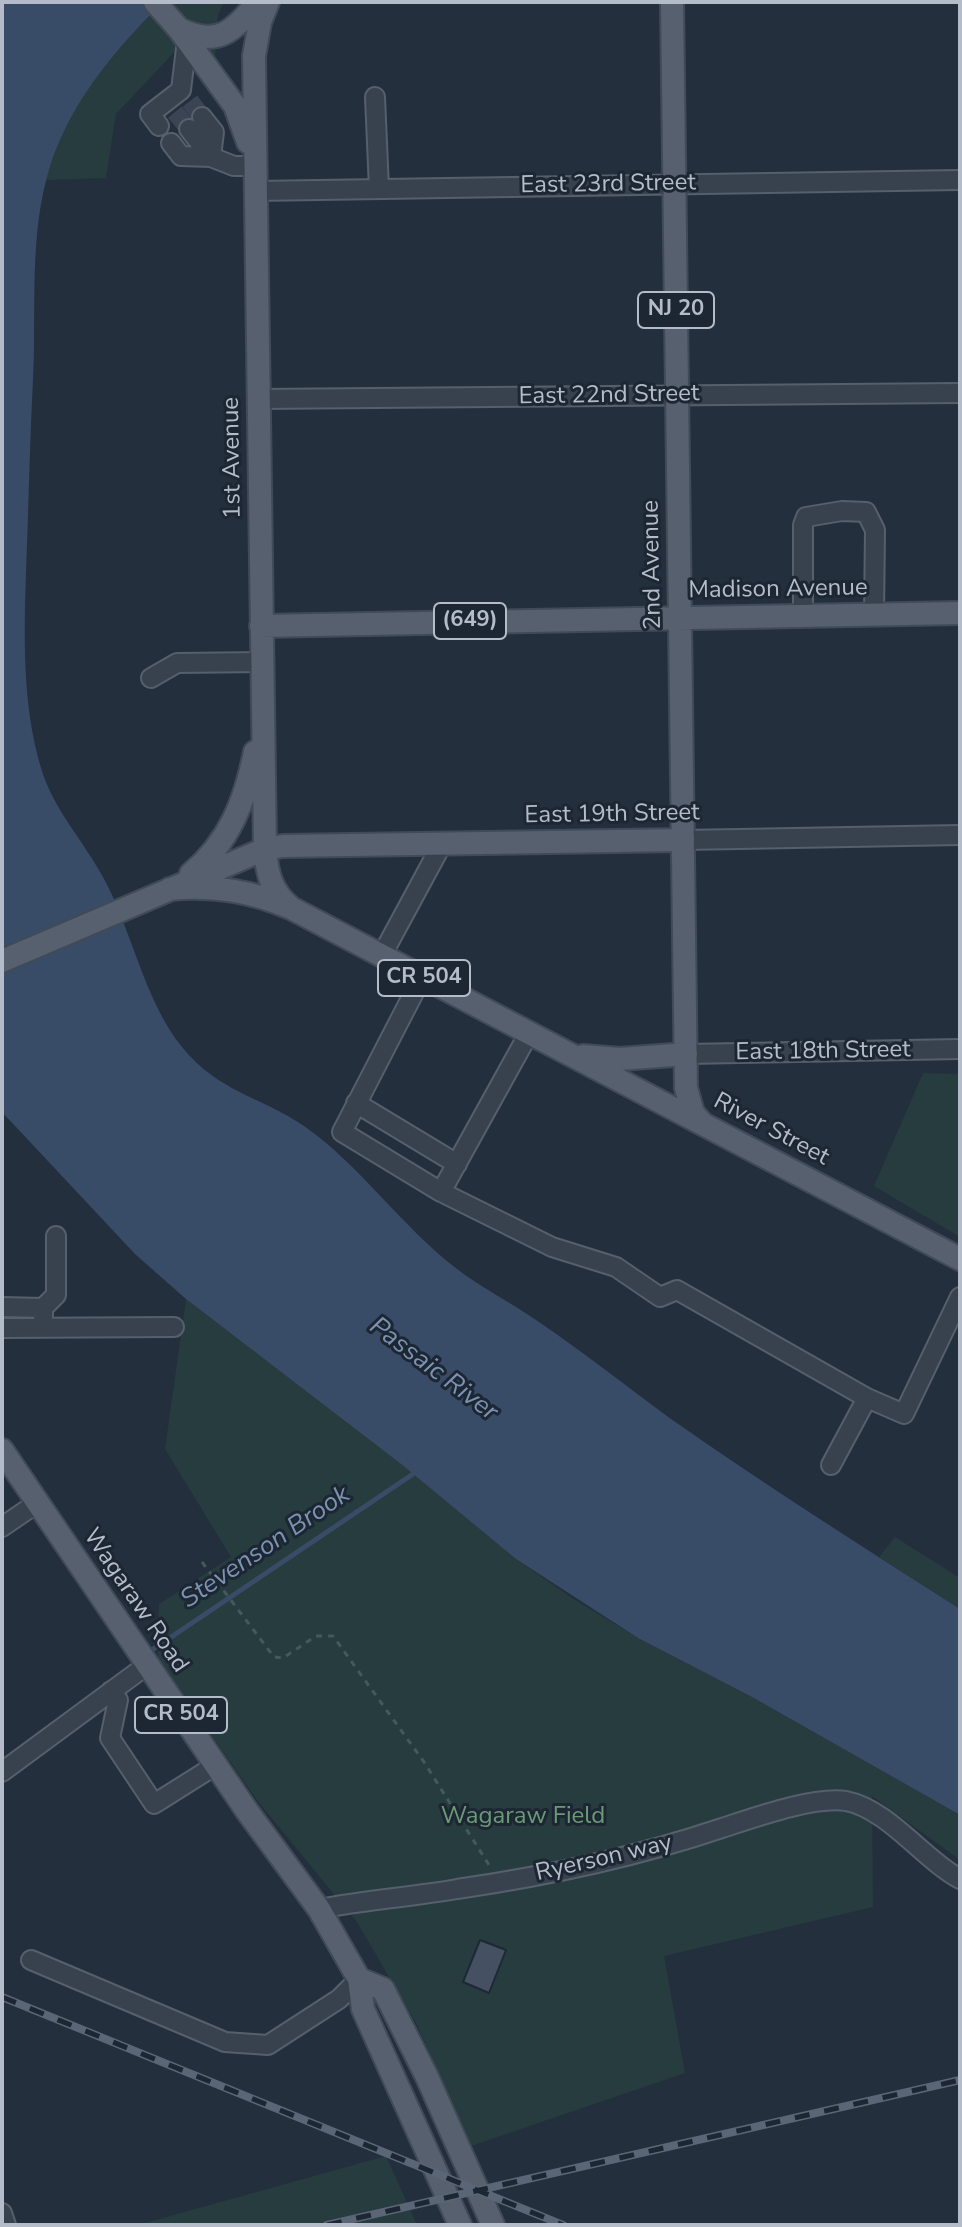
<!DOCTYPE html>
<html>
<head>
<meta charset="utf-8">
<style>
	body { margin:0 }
	#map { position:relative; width:962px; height:2227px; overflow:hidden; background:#242f3e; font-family:"Nunito Sans",sans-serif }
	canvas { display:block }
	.frame { position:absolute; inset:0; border:4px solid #b4bcc9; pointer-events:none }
</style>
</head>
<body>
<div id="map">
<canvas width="962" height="2227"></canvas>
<div class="frame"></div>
</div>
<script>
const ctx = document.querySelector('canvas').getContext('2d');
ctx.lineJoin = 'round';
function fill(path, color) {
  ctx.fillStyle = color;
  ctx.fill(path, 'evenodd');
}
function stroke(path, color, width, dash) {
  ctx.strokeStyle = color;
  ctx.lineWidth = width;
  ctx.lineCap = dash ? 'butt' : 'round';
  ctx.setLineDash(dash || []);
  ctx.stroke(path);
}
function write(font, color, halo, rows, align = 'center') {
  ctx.font = font + ' "Nunito Sans",sans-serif';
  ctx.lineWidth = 6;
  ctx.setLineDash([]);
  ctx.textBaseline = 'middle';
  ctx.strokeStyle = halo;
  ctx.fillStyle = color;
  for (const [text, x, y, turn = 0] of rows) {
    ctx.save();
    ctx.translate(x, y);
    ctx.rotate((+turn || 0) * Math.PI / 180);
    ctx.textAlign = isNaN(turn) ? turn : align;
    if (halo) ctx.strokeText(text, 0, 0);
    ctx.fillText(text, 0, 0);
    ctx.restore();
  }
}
const green = new Path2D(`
	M163,2h61l-6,13 -4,57 -32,-28 -66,70 -10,64 -61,2c7,-17 12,-35 20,-52 23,-48 61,-88 98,-126z
	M923,1073l37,1v163l-86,-51z
	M186,1299l215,165 115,95 56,39 66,40 114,59 208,118v45l-88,-64 1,111 -209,49 21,117 -214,73 -55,-123 -59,-101 -98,-119 -101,-145 1,-54 72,-47 -66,-108z
	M895,1537l65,41v31l-81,-52z
	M386,2156l31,69h-279z`);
const water = new Path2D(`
	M2,2h161c-37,37 -72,76 -96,123 -36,70 -32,140 -33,215 0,28 -2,56 -3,84 -2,49 -3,98 -5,147 -2,66 -4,133 15,197 12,41 42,72 62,109 28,51 42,125 79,170 36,45 78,49 122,79 57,40 97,100 153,143 25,19 53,33 79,51 46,31 90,66 135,99 94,66 192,128 289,190v206l-208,-118 -114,-59 -122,-79 -115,-95 -215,-165 -51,-45 -133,-142z`);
const stream = new Path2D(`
	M146,1654l267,-180`);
const building = new Path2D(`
	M480,1940l26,10 -17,43 -26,-11z`);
const minorTunnel = new Path2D(`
	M190,101l12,16
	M175,112l14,17`);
const path = new Path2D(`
	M202,1562l72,95 9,1 33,-22h17l91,126 65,103`);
const minor = new Path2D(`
	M375,97l4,92
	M202,117l12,15 -3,25
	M159,126l-9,-12 31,-24 6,-50
	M189,129l22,28
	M171,143l10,13 30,1 23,9h17
	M255,191l705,-11
	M258,399l702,-6
	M803,615v-90l3,-8 36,-6 24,1 9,18 -1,84
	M151,678l26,-15 85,-1
	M683,840l277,-5
	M382,955l60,-111
	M422,977l-80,155 99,60
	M529,1033l-88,159 111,55 64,20 44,30 17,-7 190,108 -36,67
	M686,1054l274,-5
	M356,1103l101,61
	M2,1307l41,1v9
	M43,1308l13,-13v-59
	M2,1328l172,-1
	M867,1398l37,16 56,-117
	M2,1527l35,-24
	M111,1691l7,9 -8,38 44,66 62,-39
	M2,1772l145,-107
	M319,1909c46,-9 92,-12 138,-20 90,-13 179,-32 265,-61 31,-10 92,-32 124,-27 42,8 78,59 114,78
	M31,1960l194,82 43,3 71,-46 20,-20
	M2,2213l4,12`);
const major = new Path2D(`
	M155,2l24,27 56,77 13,36
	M268,2l-8,20 -6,34 11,793c2,25 6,42 26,59
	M672,2l14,1086 7,25 9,10
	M179,29c39,19 54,2 79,-27
	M261,626l699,-13
	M191,874c39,-33 54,-73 64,-122
	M170,889c44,-4 81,2 121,19l669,351
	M2,961l263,-112 18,-3 400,-6
	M583,1056l37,3 66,-5
	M2,1450l245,361 72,98 40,70 4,30 97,216
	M359,1979l24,10 44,88 66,148`);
const rail = new Path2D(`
	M2,1997l561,228
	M327,2225l633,-145`);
const shields = [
	[676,310,76],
	[470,621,72],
	[424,978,92],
	[181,1715,92]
];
const shieldNames = [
	["NJ 20",676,310],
	["(649)",470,621],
	["CR 504",424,978],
	["CR 504",181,1715]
];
const streetNames = [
	["East 23rd Street",608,185,-1],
	["East 22nd Street",609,396,-1],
	["1st Avenue",233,458,-91],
	["2nd Avenue",653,565,-91],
	["Madison Avenue",778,590,-1],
	["East 19th Street",612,815,-1],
	["East 18th Street",823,1052,-1],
	["River Street",771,1130,28],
	["Wagaraw Road",135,1601,56],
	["Ryerson way",604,1859,-13]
];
const parkNames = [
	["Wagaraw Field",523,1817]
];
const waterNames = [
	["Passaic River",433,1370,37],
	["Stevenson Brook",266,1548,-34]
];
fill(green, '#263c3f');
fill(water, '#394c67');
stroke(stream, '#394c67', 5);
fill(building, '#455162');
stroke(building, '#1f2835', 2);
stroke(minorTunnel, '#3a4453', 18, [18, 9]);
stroke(minor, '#565f6c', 22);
stroke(major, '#414a57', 26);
stroke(path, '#44595c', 3, [6, 6]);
stroke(minor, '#38414e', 18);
stroke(major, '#56606e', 22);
stroke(rail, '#5a6575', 8);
stroke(rail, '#1d2633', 5, [15]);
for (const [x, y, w] of shields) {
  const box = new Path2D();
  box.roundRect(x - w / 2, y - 18, w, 36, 6);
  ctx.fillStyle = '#1d2633';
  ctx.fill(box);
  stroke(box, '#b4bcc9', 2);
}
write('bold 22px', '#b4bcc9', null, shieldNames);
write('24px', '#b4bcc9', '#1d2633', streetNames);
write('24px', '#6b9a76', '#1d2633', parkNames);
write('italic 26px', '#7c92b1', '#1d2633', waterNames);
</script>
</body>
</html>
